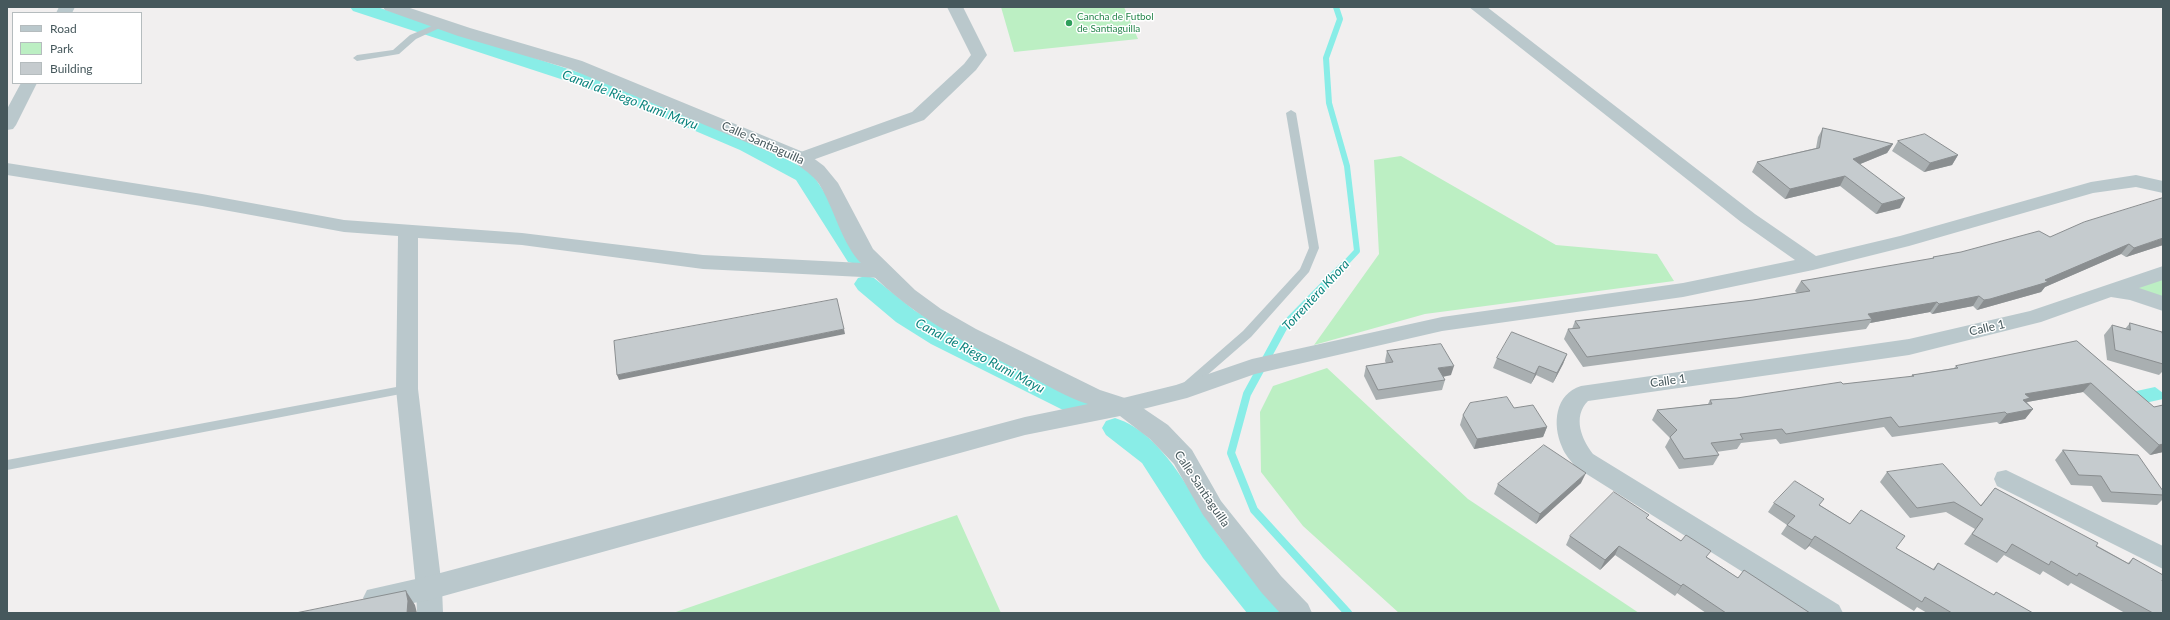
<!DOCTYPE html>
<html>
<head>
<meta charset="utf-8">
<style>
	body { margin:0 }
	#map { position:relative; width:2170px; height:620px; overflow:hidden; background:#f1efef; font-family:Lato,sans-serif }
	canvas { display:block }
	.frame { position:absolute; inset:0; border:8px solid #46585c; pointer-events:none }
	.legend { position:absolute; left:12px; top:12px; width:130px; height:72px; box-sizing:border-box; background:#fff; border:1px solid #b5bcbe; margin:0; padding:5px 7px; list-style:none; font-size:12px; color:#46585c }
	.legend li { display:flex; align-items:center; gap:8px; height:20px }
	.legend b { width:20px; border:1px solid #b5bcbe }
</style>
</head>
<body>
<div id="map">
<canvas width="2170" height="620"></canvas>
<div class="frame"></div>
<ul class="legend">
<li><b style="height:5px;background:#bac8cc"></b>Road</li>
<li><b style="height:11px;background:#bcefc3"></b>Park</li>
<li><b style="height:11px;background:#c5cbce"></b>Building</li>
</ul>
</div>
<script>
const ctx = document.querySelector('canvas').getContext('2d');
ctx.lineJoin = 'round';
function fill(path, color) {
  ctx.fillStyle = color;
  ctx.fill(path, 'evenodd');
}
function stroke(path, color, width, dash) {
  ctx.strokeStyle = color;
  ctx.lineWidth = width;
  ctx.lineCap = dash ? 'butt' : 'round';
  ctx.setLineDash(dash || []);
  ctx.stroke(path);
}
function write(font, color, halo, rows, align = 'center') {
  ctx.font = font + ' Lato,sans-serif';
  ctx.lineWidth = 3;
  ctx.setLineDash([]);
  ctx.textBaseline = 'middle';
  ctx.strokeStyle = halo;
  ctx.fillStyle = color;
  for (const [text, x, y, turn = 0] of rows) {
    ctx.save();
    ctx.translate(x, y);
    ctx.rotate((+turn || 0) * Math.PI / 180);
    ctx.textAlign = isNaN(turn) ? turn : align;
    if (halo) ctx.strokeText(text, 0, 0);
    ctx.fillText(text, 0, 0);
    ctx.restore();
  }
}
const green = new Path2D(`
	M1001,7h123l14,32 -124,13z
	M1401,156l155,89 101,9 17,27 -249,33 -111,31 65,-91 -5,-94z
	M2163,279v19l-30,-9z
	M1327,368l141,131 171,114h-240l-96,-87 -42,-54 -1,-60 13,-26z
	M957,515l44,98h-328z`);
const water = new Path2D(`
	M2155,387l8,6v6l-18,4 -13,-11z`);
const streamFar1 = new Path2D(`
	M1336,7l4,12 -14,39 3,45 18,63 10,85 -15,16`);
const stream = new Path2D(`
	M1343,266l-59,60 -37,68 -16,59 23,57 94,103`);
const canal = new Path2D(`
	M350,7h27l216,70 60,22 101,43 57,30 56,85 -3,5 -8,2 -8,-2 -52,-82 -56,-30 -101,-43 -60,-22 -226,-74z
	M866,276l8,2 40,32 35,22 138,67 4,7 -4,7 -9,3 -9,-3 -138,-69 -35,-22 -38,-32 -4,-6 4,-6z
	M1115,418c51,16 78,83 108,123 17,21 35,42 53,63l4,9h-33l-44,-55 -61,-95 -36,-28 -4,-7 4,-7z`);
const service = new Path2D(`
	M439,23h3l4,2 -30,14 -17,15 -42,7 -4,-3 4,-3 36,-5 17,-15z
	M1291,110l5,3 23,135 -10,24 -58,65 -62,54h-8l-2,-3 2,-3 62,-54 57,-62 9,-21 -23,-135z
	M407,385l4,1 2,3 -2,3 -404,78v-10z`);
const minor = new Path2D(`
	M59,7h16l-3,6h-16z
	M947,7h16l24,48 -11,15 -52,50 -117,42 -6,1 -6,-1 -3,-4 3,-4 117,-42 52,-48 7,-9z
	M1469,7h18l268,207 61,42 84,-20 191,-54 45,-7 27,6v12l-27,-6 -43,6 -184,53 -96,24 -130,27 -241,34 -187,43 -68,24 -64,16 -8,-2 -3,-6 3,-6 61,-15 76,-26 190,-42 241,-34 112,-23 -54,-38z
	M21,83h16l-21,42 -3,4 -6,1v-21z
	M7,163l195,31 142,26 178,13 181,22 179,9 7,2 3,5 -3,5 -7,2 -179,-9 -181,-24 -104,-7v151l24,199 1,25h-26l-1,-25 -20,-199 2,-153 -54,-4 -142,-26 -195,-31z
	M2163,266v14l-24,8 24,8v15l-33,-11 -19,-3 -70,25 -132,33 -321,46c-16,16 -6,39 5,53l246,151 4,8h-35l-231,-145c-6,-7 -12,-13 -15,-21 -10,-23 -7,-53 19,-61l328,-47 121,-28z
	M2006,470l157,76v23l-166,-83 -3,-7 3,-7z`);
const tertiary = new Path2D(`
	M383,7h24l63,21 112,33 226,93 16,12 14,17 35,66 42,41 26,19 35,20 124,61 31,10 37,25 24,25 29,51 60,75 27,28 4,9h-32l-19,-21 -58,-77 -29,-51 -24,-25 -30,-23 -95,19 -596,165 -52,10 -10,-4 -4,-8 4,-8 62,-14 596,-159 63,-13c-21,-6 -41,-19 -60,-29 -63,-32 -123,-62 -170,-115 -18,-22 -24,-52 -39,-76 -6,-9 -16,-15 -25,-22l-224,-93 -112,-33 -73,-26z`);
const wall = new Path2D(`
	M1823,128l70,16 -6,9 -27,11 40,44 -24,6 -36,-28 -55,13 -33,-27 5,-10 59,-14 2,-11z
	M1898,141l60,14 -6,10 -28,7 -32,-21z
	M2050,237l113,8 -37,12 -5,-3 -76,33 -4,5 -64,18 -4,-4 -41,8 -2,-2 -60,11 -4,6 -283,38 -19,-28 4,-10h4l3,-8 178,-21 44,-7 -2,-2 6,-10 131,-22 1,-2z
	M2130,323l33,13v35l-4,4 -52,-15 -3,-25 8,-10 13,4z
	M2077,341l77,66 9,-2v47l-13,3 -67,-63 -56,10 6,7 -8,10 -26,5 -2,-2 -105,15 -8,-10 -104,17 -4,-5 -35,4 -4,6 -21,3 3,3 -6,10 -34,4 -14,-22 5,-9 -18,-18 5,-10 51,-6 2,-4 27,-2 106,-14 68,-7 1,-2 42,-7 2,-2z
	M1387,351l64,24 -8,2 2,3 -3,10 -66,10 -12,-24 2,-10 20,-3 -1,-2z
	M1567,354l-4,10 -10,19 -17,-8 -5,9 -38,-16 4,-10z
	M1514,408l33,19 -4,10 -69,12 -14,-24 3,-10z
	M2063,450l100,41v8l-6,6 -55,-3 -10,-16 -21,-1 -16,-25z
	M1887,472l94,33 14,-17 133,75 5,-5 29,23 1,32h-38l-54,-30 -3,3 -25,-15 -3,4 -36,-20 -7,8 -33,-19 11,-15 -29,-17 -36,6 -30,-36z
	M1581,483l-45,41 -42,-30 4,-10z
	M1774,503l46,2 30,19 46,24 37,21 5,-6 55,32 3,-3 37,21h-106l-10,-6 -3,4 -105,-65 -4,4 -24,-16 6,-9 -19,-13z
	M1647,519l60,38 31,21 72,35h-104l-29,-20 -2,3 -60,-41 -15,15 -34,-25 4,-9z`);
const shadedWall = new Path2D(`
	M1893,144l-6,9 -39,16 5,-10z
	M1958,155l-6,10 -28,7 6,-9z
	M1845,176l-5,10 -55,13 5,-10z
	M1905,198l-5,10 -24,6 6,-10z
	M2163,238v7l-37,12 8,-9z
	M2129,244l-8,10 -76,33 -4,5 -64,18 7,-10z
	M1979,296l-6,10 -41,8 7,-10z
	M1937,302l-7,10 -60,11 2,-4 -4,-5z
	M844,329l1,5 -226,46 -2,-5z
	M1567,354l-4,10 -10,19 4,-10z
	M1454,366l-3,9 -16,3 3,-10z
	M1539,366l-3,9 -5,9 4,-10z
	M2091,383l-8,9 -56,10 -5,6 3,-14z
	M2033,409l-8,10 -26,5 8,-10z
	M1547,427l-4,10 -69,12 3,-10z
	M2163,444v8l-13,3 9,-10z
	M1586,473l-5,10 -45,41 4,-10z
	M1815,536l-6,10 -4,4 7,-10z
	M1619,546l-4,9 -15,15 5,-10z
	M1683,584l-8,12 6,-10z
	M406,591l9,14 2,8h-10z`);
const building = new Path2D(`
	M1823,128l70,16 -40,15 52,39 -23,6 -37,-28 -55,13 -33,-27 62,-14z
	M1925,134l33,21 -28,8 -32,-22z
	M2163,198v40l-29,10 -5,-4 -84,36 3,2 -58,17 -6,1 -5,-4 -40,8 -2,-2 -69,12 4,5 -285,38 -19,-28 12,-1 -5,-7 178,-21 57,-9 -9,-10 133,-23 -1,-1 28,-5 78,-21 11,6 34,-15z
	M837,299l7,30 -227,46 -3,-34z
	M2130,323l32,9 1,4v28l-48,-14 -3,-25 18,5z
	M1512,332l55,22 -10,19 -18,-7 -4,8 -38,-16z
	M2077,341l77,66 9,-2v39l-4,1 -68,-62 -66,11 5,4 -7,2 10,9 -26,5 -2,-2 -106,15 -8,-10 -105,17 -4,-5 -42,5 3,5 -32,4 8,12 -35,4 -14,-22 7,-7 -20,-20 55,-6 -2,-4 27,-2 104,-16 2,2 71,-8 -2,-1 46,-7 -2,-2z
	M1441,344l13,22 -16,2 7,12 -67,10 -12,-24 27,-4 -6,-11z
	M1507,397l7,11 19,-3 14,22 -70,12 -14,-24 7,-12z
	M1544,445l42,28 -46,41 -42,-30z
	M2063,450l75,5 25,36v4l-52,-3 -10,-16 -22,-1z
	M1943,464l38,42 14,-18 103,55 -2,3 33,18 4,-6 30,17v3l-1,3h1v32h-10l-74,-40 -2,3 -26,-15 -2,4 -37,-21 -6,9 -34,-19 11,-15 -29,-17 -37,6 -30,-36z
	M1795,481l29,18 -5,6 31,19 11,-14 44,26 -9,12 38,22 4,-7 56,32 2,-3 37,21h-81l-27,-16 -3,5 -107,-66 -3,4 -25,-15 8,-9 -21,-13z
	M1614,492l35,23 -3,3 35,23 5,-6 25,16 -5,6 32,21 6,-8 66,43h-84l-43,-29 -2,2 -62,-40 -14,14 -35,-24z
	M406,591l2,10 -1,12h-111z`);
const markers = [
	[1069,23,4,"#2e9e5b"]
];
const farLeisurenames = [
	["Cancha de Futbol",1077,17],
	["de Santiaguilla",1077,29]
];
const streetNames = [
	["Calle Santiaguilla",763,143,24],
	["Calle 1",1987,328,-13],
	["Calle 1",1668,381,-8],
	["Calle Santiaguilla",1202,489,56]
];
const waterNames = [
	["Canal de Riego Rumi Mayu",630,100,21],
	["Torrentera Khora",1316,295,-47],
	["Canal de Riego Rumi Mayu",980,356,28]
];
fill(green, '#bcefc3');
fill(water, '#89ede7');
stroke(streamFar1, '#89ede7', 6);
stroke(stream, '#89ede7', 8);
fill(canal, '#89ede7');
fill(service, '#bac8cc');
fill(minor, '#bac8cc');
fill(tertiary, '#bac8cc');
fill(wall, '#a9afb1');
fill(shadedWall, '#8a8e90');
fill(building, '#c5cbce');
stroke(building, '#8a8e90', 1);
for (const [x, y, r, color] of markers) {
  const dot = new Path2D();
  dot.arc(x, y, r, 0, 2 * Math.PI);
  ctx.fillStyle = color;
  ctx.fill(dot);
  stroke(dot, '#fff', 1.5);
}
write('10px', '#27864d', '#fff', farLeisurenames, 'left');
write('12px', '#46585c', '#fff', streetNames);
write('italic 13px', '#0c847e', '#fff', waterNames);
</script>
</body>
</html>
